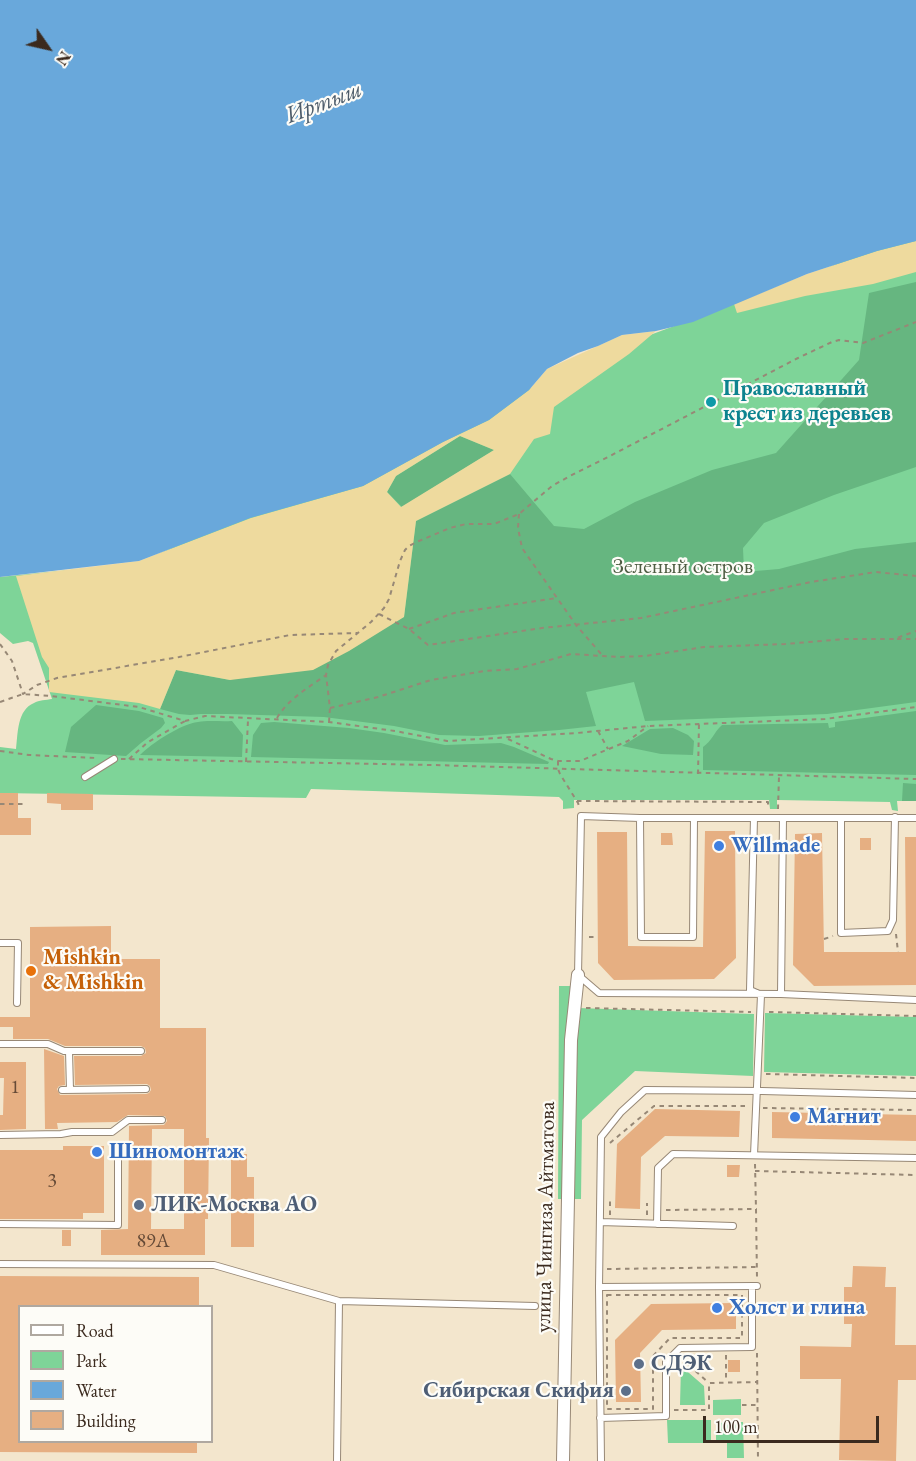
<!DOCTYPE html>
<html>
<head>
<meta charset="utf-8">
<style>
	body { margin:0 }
	#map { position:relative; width:916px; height:1461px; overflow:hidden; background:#f3e6cd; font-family:"EB Garamond",serif }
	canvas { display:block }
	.legend { position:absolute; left:18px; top:1305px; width:195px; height:138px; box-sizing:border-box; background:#fdfcf7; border:2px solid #afa8a0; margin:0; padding:8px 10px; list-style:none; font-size:18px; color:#3b2a1e }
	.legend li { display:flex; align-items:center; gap:12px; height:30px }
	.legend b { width:30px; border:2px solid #afa8a0 }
	.north { position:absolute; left:18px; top:18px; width:60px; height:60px; -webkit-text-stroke:4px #fdfcf7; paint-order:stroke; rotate:124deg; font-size:16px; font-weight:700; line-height:24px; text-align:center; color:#3b2a1e }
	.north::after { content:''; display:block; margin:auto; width:21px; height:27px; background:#3b2a1e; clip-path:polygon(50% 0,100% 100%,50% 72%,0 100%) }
	.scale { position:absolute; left:703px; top:1416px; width:176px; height:27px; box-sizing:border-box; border:3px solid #3b2a1e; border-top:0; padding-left:8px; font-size:18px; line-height:21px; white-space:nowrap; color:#3b2a1e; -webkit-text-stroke:4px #fdfcf7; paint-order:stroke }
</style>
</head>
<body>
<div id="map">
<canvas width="916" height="1461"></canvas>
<ul class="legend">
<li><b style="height:8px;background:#fff"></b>Road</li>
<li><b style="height:16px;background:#7ed498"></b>Park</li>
<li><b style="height:16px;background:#69a8db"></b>Water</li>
<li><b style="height:16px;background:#e6af82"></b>Building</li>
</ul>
<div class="north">N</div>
<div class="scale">100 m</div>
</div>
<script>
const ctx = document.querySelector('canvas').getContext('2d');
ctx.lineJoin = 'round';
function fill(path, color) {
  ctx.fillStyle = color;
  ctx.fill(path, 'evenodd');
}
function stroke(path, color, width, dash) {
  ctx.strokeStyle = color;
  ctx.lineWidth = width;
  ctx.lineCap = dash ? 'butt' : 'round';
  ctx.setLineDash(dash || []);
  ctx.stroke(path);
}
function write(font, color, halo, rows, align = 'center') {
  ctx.font = font + ' "EB Garamond",serif';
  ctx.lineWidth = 4.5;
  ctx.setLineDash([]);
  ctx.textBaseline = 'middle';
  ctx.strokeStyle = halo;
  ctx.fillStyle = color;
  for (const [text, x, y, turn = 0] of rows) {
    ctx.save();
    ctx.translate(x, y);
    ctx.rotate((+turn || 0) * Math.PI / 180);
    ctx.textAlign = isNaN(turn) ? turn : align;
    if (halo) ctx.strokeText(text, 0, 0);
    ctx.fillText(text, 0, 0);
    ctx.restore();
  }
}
const green = new Path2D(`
	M916,239v562h-19l1,10 -6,-1 -2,-8 -113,-2v9h-7l-1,-9h-195v8l-11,1v-8l-4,-4 -248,-8 -5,9 -306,-5v-46l16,2c2,-16 1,-39 18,-46 5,-3 12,-3 18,-4l-19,-56 -5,-2 -15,3 -13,-11v-56l138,-14 512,-228 162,-60 44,-20z
	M559,986h16l3,22 176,6 -1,62 -118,-5 -53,49 -1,79h-23z
	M765,1013l151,4v59l-152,-4z
	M681,1366l23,20 1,19h-25z
	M741,1399v16h-28v-15z
	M667,1420h44v23h-43z
	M743,1422l1,36h-17v-16l-11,-1v-18z`);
const forest = new Path2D(`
	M916,282v185l-82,28 -70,28 -21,25 1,24 35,-3 76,-20 61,-7v160l-89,12 -182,7 -11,-39 -48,10 10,34 -37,4 -80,6 -40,-1 -45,-9 -70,-9 -96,-3h-27l-11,1 -11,-1 -19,-5 16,-39 54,10 174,-63 12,-96 94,-47 44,52 30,3 51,-27 77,-32 64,-17 83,-93 10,-67z
	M460,436l34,14 -92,57 -15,-15 9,-16z
	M96,705l43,6 24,7 2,5 -4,5 -20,15 -15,13 -61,-4 6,-25z
	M916,711v64l-213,-5v-23c9,-6 11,-15 19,-22l106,-2 1,5 6,-1v-5z
	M232,721l11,14 -1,22 -102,-2c12,-12 41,-31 58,-33 11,-2 23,0 34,-1z
	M274,722l75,6 35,5 61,12 56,-2 13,4 35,15 -1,2 -297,-7 2,-22 8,-12z
	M673,728l15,7 6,6 -1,14 -32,-1 -39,-8 28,-17z
	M903,783l13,1v17h-14z`);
const sand = new Path2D(`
	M916,241v31l-43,12 -68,12 -68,17 -3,-9 73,-30 70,-23z
	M656,331l-27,23 -75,53 -4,27 -16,5 -24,35 -94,47 -12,96 -55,34 -36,19 -83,10 -54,-10 -16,39 -21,-6 -90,-11v-24l-7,-11 -26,-81 123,-15 112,-43 112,-32 80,-44 46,-22 40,-30 18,-21 75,-34zM460,436l34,14 -93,57 -14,-15 9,-16z`);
const water = new Path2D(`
	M0,0h916v241l-39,10 -70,23 -114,48 -37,9 -34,4 -24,11 -20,7 -31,16 -18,21 -40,30 -46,22 -80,44 -113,32 -111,43 -139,16z`);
const building = new Path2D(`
	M0,793h18v25h13v17h-31z
	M47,793l46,1v16h-32v-6l-14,-1z
	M705,831h30l1,127 -22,21 -100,1 -16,-17 -1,-131h30l1,114 75,1z
	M661,833h11l1,12h-12z
	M822,833l2,119h82l-1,-115h11v148l-102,1 -21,-21 2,-131z
	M860,838h11v12h-11z
	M111,926v33h49v69h46v110h3l-1,81h-3v36h-104v-25l27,-1 1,-103 35,-1 3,-4 -2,-5 -37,-1 -11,7 -60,1 1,6h-13l-1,-80 20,7 1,29 -6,1 -2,3 3,6 86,-1 3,-1 2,-3 -1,-4 -3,-2 -72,1 -1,-29h67l5,-3 -1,-5 -4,-2h-76l-17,-7h-35v-12h-13v-10h30v-90zM152,1129h32v100h-33z
	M0,1062h26v67l-26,1v-15h3l1,-37h-4z
	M655,1109l85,2 -1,26 -74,-1 -24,21 -1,52 -25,-1 2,-64z
	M772,1112l144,3v26l-144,-3z
	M63,1146h41v67h-21v6h-83v-69h63z
	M231,1154h16v23h7v70h-23z
	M727,1165h13l-1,12h-12z
	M62,1230h9v16h-9z
	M853,1266l33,1 -1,20h11l-1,58h21v35h-18l-2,81 -57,-1 2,-81h-41v-33l51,1 1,-23h-8v-37h8z
	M0,1276l199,1v29h-179v136h177v11l-197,-1z
	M736,1303v26l-74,1 -22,23 1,49h-25l-1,-62 36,-36z
	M728,1360h12v12h-12z`);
const path = new Path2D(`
	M519,514l-1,14 4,20 54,77 26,30
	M379,614l30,15 19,16 114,-17 99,-10 170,-36 65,-10 40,4
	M409,629l45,-16 103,-15
	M897,639h19
	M0,644l12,17 11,33 14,-9 20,-7 122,-21 111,-22 67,-2
	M0,702l23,-8 28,2 88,11 46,14 20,-5 124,6 66,9 52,10 130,-8 71,-7 177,-7 91,-12
	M330,708l48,-11 53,-17 54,-9 32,-2 54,-15 48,3 26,-1 59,-9 81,-3 60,-5h49l22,-8
	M277,718c11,-19 31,-30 49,-43
	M329,722l1,-14 -4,-33 2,-10 8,-14 35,-29 13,-14 5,-9 11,-38 5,-11 4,-4 10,-5 31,-13 16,-4h28l25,-10 33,-28 18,-10 38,-19 190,-99 34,-16 7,-2 24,3 53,-21
	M598,731l10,18
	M508,739l43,20 7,2h22l48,-20 20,-15
	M0,751l29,4 68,3
	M121,759l311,6 484,14
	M129,759l19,-17 37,-21
	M558,761v8l2,5 18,29 2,6
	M246,762l2,-42
	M698,774l1,-51
	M577,801l191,1v7
	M0,804h23
	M778,809l1,-33
	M896,934l2,18
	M589,937h9
	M824,939l9,-3
	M586,1008l165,4
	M769,1012l147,4
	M766,1074l150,4
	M763,1108l153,2
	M610,1143l44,-37h92
	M755,1164l1,45
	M755,1171l161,4
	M666,1210l90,-1 1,69
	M610,1215v-15
	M647,1215v-12
	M607,1269l150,-2
	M607,1295h135v43h-72l-17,18v53h-46z
	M757,1353l1,108
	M726,1355v27
	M682,1359l27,24
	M742,1405h16
	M674,1410h35v-27l49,-1`);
const service = new Path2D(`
	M85,777l29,-18
	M640,818l1,119h52l1,-119
	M754,818l-4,172 11,5 -7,160
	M841,818v115l47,-2 5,-11 2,-103
	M916,818h-276l-59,-2 -3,159 21,18 182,1 135,6
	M0,943h18l-1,60
	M781,994l2,-176
	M0,1044h48l16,7h77
	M69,1051l1,39
	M62,1090l84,-1
	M0,1135l61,-1 11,-2h40l16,-12h34
	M600,1222l133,4
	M0,1224l118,1v-78
	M657,1224l1,-56 15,-14 243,4
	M0,1264l214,1 125,36 196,5
	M599,1287l158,-1
	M600,1418l66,-2v-54l14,-14 72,-1v-61
	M337,1461l2,-160
	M601,1461l-2,-174 2,-150 20,-25 24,-22 117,1 154,4`);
const minor = new Path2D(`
	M563,1461l8,-421 7,-65`);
const markers = [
	[711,402,6,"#0f9aa8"],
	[719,846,6,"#3f7fe0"],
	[31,971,6,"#e8710a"],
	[795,1117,6,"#3f7fe0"],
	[97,1152,6,"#3f7fe0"],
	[139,1205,6,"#5c6f8a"],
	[717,1308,6,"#3f7fe0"],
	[639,1364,6,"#5c6f8a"],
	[626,1391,6,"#5c6f8a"]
];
const numberNames = [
	["1",15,1088],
	["3",52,1182],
	["89А",153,1242]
];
const cultureNames = [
	["Православный",723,389],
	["крест из деревьев",723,414]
];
const parkNames = [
	["Зеленый остров",683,567]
];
const shopNames = [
	["Willmade",731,846],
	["Магнит",807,1117],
	["Шиномонтаж",109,1152],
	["Холст и глина",729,1308]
];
const foodNames = [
	["Mishkin",43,958],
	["& Mishkin",43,983]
];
const serviceNames = [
	["ЛИК-Москва АО",151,1205],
	["СДЭК",651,1364],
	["Сибирская Скифия",614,1391,"right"]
];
const streetNames = [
	["улица Чингиза Айтматова",546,1217,-89]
];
const waterNames = [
	["Иртыш",324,103,-21]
];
fill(green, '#7ed498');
fill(forest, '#66b680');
fill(sand, '#eeda9e');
fill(water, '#69a8db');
fill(building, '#e6af82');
stroke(service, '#978876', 8);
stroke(minor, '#978876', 14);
stroke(path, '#978876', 2, [4.5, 4.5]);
stroke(service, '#fff', 6);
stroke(minor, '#fff', 12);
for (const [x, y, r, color] of markers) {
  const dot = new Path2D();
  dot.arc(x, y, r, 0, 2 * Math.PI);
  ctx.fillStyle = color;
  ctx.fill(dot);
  stroke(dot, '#fdfcf7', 2);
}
write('20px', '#664b37', null, numberNames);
write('bold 22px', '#0d838f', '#fdfcf7', cultureNames, 'left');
write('22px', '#4f5d43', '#fdfcf7', parkNames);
write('bold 22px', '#366cbe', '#fdfcf7', shopNames, 'left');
write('bold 22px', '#c56008', '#fdfcf7', foodNames, 'left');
write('bold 22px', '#4e5e75', '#fdfcf7', serviceNames, 'left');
write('22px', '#3b2a1e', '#fdfcf7', streetNames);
write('italic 24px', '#4d5c6a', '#fdfcf7', waterNames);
</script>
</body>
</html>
